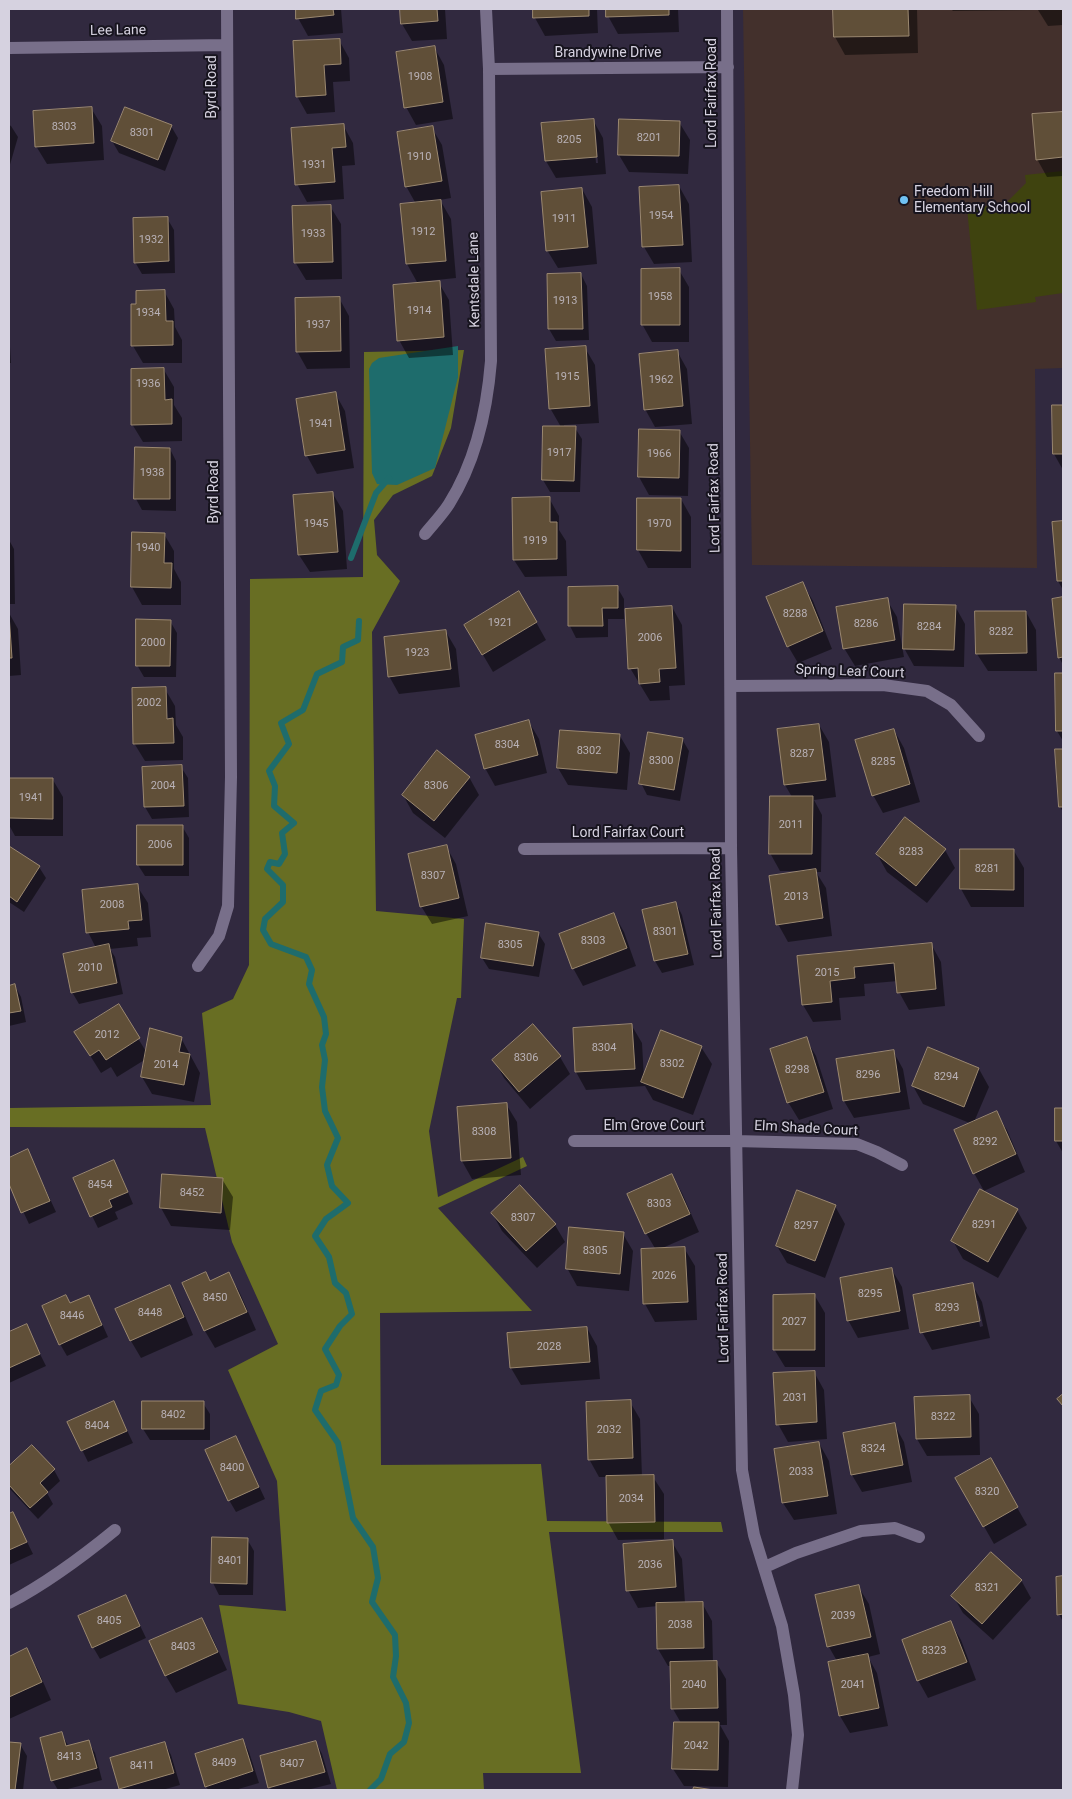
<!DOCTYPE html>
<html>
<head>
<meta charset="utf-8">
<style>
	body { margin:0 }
	#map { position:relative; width:1072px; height:1799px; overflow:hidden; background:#31293f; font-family:Roboto,sans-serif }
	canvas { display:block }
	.frame { position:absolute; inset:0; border:10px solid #d6d2e0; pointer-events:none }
</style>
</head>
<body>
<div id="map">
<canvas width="1072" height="1799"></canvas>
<div class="frame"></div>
</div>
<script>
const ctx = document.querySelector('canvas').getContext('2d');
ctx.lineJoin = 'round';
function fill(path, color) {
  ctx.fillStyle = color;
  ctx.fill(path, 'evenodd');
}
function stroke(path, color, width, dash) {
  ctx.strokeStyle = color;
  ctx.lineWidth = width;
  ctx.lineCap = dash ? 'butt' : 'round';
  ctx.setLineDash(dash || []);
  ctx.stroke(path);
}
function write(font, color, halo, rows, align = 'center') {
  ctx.font = font + ' Roboto,sans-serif';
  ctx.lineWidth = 4;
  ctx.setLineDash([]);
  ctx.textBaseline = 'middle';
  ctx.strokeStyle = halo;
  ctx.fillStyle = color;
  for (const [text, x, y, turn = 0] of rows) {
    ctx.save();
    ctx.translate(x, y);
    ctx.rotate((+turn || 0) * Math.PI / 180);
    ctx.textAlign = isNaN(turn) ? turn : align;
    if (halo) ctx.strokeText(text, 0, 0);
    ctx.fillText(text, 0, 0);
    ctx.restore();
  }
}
const education = new Path2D(`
	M743,9h320v359l-28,1 2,199 -285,-3z`);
const green = new Path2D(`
	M1063,171v122l-28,4 1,5 -59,8 -10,-102 37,-3 22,-22 -1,-8z`);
const forest = new Path2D(`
	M464,350l-13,78 -19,48 -39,19 -19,25 3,35 23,26 -28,51 4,279 88,8 -3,79h-4l-28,133 9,66 85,-40 4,9 -89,42 94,103 -152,2 1,152 160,-1 6,57 174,1 2,10h-174l32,241h-98l1,17h-147l-16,-69 -32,-9 -51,-8 -19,-99 67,6 -9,-130 -49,-111 50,-26 -46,-102 -27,-114 -192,-1h-4v-19l202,-3 -9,-92 31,-14 16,-34 1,-386 113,-2 1,-225z`);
const water = new Path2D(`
	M458,346v31l-23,91 -38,17 -20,-1 -5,-11 -3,-104 3,-6 7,-5z`);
const shadow = new Path2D(`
	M297,9h44l2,24 -35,3 -10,-18z
	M401,9h44l2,30 -35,2 -10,-17z
	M534,9h63l1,24 -53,3 -10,-18z
	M607,9h71l1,23 -61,2 -10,-18z
	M835,9h82l1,44 -73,2 -10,-18z
	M951,9h112v16l-15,1 -10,-16 -85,1z
	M339,40l10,18 1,23 -17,1 2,30 -28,2 -10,-18z
	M434,47l10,18 9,54 -37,6 -10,-18z
	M91,108l11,18 2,34 -57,4 -11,-18z
	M1063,113v63l-16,1 -10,-18 -3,-44z
	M593,120l10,18 3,36 -50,4 -10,-17zM594,137h2l2,26h-2z
	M679,122l11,18 -2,34 -59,-2 -10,-17z
	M9,125l2,1 7,11 -9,31z
	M343,125l10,18 2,22 -13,1 2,33 -37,3 -10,-18z
	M171,126l7,12 -13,33 -46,-18 -7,-12z
	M432,128l10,17 9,53 -11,2 11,19 5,59 -39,4 -10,-18 9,-60 -10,-18z
	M679,186l10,18 3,58 -38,2 -10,-17z
	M582,189l10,18 5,57 -39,4 -11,-18z
	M330,206l11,18 1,55 -36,1 -11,-18z
	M167,218l7,12 1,43 -33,1 -7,-12z
	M679,270l10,17v55h-37l-10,-18z
	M581,274l6,12 2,54 -33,1 -7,-12v-54z
	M439,283l10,17 4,55 -44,3 -10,-18z
	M164,291l10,18 1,18 7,13v23h-39l-10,-17z
	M339,298l10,18 1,52 -43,1 -10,-18z
	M9,331l2,32h-2z
	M585,348l10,17 4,58 -35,2v2l11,1 7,11 -2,53h-30l-7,-12 18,-53 -11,-19z
	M677,351l10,18 5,55 -37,3 -10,-18z
	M164,370l10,17v18l8,13v23l-39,1 -11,-18z
	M335,393l10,18 9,57 -37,6 -10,-18 -10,-56z
	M1053,406h10v64l-9,-16z
	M640,430l39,1 10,17 -1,48 -39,-1 -10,-18z
	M170,449l6,12v50l-34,-1 -6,-11z
	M333,494l10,17 4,58 -37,3 -11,-17z
	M549,498l10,18v14l7,11 1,35 -42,1 -11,-17z
	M681,499l10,18v51h-43l-10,-18z
	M1063,522v68l-5,-9 -5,-58z
	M164,534l10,17v18l7,13v23h-39l-10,-18z
	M9,540l5,9 1,55h-6z
	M803,584l10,17 19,48 -34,14 -10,-17z
	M617,587l7,12v20h-16v18l-32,1 -6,-12 -1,-38z
	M1063,599v66l-4,-8 -6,-57z
	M887,600l10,17 7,40 -49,9 -11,-18z
	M955,606l10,18 -1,43 -50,-1 -10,-18z
	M672,607l10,18 3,60 -16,1 1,14 -20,1 -20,-33z
	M1026,612l10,18 1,41h-49l-11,-17z
	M9,613l9,16 3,46 -12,1z
	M170,621l7,12 -1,44h-32l-7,-12z
	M536,622l10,18 -53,32 -17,-29z
	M446,632l10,17 4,38 -61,7 -10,-18z
	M1057,674h6v67l-6,-10z
	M165,689l10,17 1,19 7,12v23l-38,1 -11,-18z
	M529,722l10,17 8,34 -52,13 -10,-18z
	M819,725l10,17 7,55 -22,3 8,15 -1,57h-5l10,16 6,48 -44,6 -10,-18 23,-53h-21l-10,-18 22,-56 -7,-12z
	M894,730l10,18 16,54 -37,11 -10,-18z
	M620,736l10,17 -3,37 -59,-5 -10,-17z
	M682,739l7,12 -9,50 -33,-6 -6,-12z
	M1063,750v62l-3,-5 -3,-56z
	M181,767l7,11 1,39 -37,2 -7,-12z
	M469,777l10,18 -34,43 -32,-25 -10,-18z
	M9,779l44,1 10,17v39h-48l-6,-11z
	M182,826l7,12v38h-44l-7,-11z
	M446,846l10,18 12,52 -36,8 -11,-18z
	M9,847l30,20 7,11 -22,34 -15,-10z
	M945,850l10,18 -28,35 -40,-31 -10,-18z
	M1014,851l10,17v39h-53l-10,-18z
	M137,886l11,17 3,34 -14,1 1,8 -28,3 5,8 8,37 -44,10 -7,-12 24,-44 -8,-16z
	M676,903l6,12 12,50 -32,8 -7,-12 -11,-50z
	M614,914l10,18 12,34 -53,20 -10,-18z
	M538,933l7,11 -6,33 -50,-8 -7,-11z
	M931,944l10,18 4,44 -36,4 -10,-18 -1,-11 -34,3 1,12 -26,2 2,22 -28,2 -10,-17 -5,-48z
	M15,986l6,11 5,25 -17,4v-39z
	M118,1006l29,47 34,-15 19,35 -6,29 -42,-8 -10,-17 4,-18 -29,18 -6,-10 -10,6 -15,-24z
	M632,1026l10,17 2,36 57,-32 11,17 -19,51 -40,-15 -8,-14 -59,4 -10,-18z
	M806,1039l10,17 17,53 -34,11 -11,-18z
	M928,1049l51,20 10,18 -15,35 22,-9 11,17 18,42 -41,19 -10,-18 -2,-49 -49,-20 -10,-18z
	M893,1051l10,18 7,40 -56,9 -10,-17z
	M560,1057l10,17 -40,35 -26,-31 -10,-18z
	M506,1104l11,18 4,53 -49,4 -10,-18 -4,-53z
	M1063,1109v44l-7,-12v-31z
	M28,1151l28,61 -27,12 -20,-43v-22z
	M120,1173l13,31 -18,8 3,7 -20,9 -24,-49z
	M163,1175l59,4 11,18 -3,33 -59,-4 -10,-18z
	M672,1175l10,18 17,39 -39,17 24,-1 11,18 2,54 -42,2 -10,-18 11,-54 -10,-17 -17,-39z
	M835,1206l10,18 -20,54 -38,-15 -10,-17z
	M1017,1210l10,18 -29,50 -35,-19 -10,-18z
	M492,1213l63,12 10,17 -28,26 -35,-37z
	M623,1234l10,17 -4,40 -52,-5 -10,-18z
	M892,1270l10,17 7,42 -51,9 -10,-18z
	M228,1274l11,17 17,39 -41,18 -10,-17 -21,-48 26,-1z
	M972,1284l10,18 8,36 -58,12 -10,-18zM975,1301h3l5,25 -3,1z
	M170,1287l10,17 13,31 -52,23 -10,-17 -14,-31z
	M815,1296l10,17v54h-40l-11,-18z
	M70,1305l25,3 13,29 -41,19 -7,-12z
	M26,1326l20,40 -37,17v-49z
	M587,1328l10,18 3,33 -79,6 -10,-17z
	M814,1372l10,18 3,49 -39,3 -10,-18z
	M969,1397l10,17 1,41 -53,1 -10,-17z
	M630,1402l10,17 2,58h11l11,17v45l-46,1 -10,-18 -1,-45h-8l-10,-18z
	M114,1403l19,40 -45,19 -19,-39z
	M203,1403l7,11v26h-60l-7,-11z
	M894,1424l10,18 8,40 -50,10 -10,-17z
	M236,1437l29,62 -29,13 -7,-12z
	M819,1443l10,18 8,53 -43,6 -11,-17z
	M32,1447l22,23 6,11 -13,12 6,11 -15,15 -29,-31v-20z
	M990,1460l37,65 -33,19 -37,-65z
	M13,1513l20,41 -24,11v-50z
	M213,1538l34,1 7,12 -1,44h-34l-6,-12z
	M672,1542l10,17 3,44h17l10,18 1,41h3l10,17 1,46h-7l9,16 -1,46 -44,-1 -11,-17 8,-46 -8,-14 -2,-43h-3l-10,-17v-43l-20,2 -10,-18z
	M1063,1577v45l-4,-8 -2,-36z
	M1021,1580l10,18 -38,42 -30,-27 -10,-17z
	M858,1586l11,18 11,50 -12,3 9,16 11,53 -38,7 -10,-17 -3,-55 -8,-14z
	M126,1596l20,42 -46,21 -7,-12z
	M202,1619l10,18 15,33 -51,23 -10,-17z
	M951,1623l10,17 15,40 -48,18 -10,-18z
	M26,1650l11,18 14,32 -42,19v-61z
	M61,1733l8,14 19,-6 7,12 7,27 -38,10h-6l-6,-10z
	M243,1740l6,12 10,31 -24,7h-27l-2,-4z
	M316,1742l6,12 9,30 -24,6h-36l-1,-3z
	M9,1743l11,1 7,12 -4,34h-14z
	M165,1743l6,12 9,30 -18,5h-42l-9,-31z`);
const stream = new Path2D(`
	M351,558l25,-65 13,-15
	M359,621l-1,19 -15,7 -1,15 -25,12 -14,36 -22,13 8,21 -20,27 6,15 -1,20 20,17 -12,10 3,21 -6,10 -9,-2 -3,7 16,16v17l-18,17 -2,11 8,14 35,13 6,13 -3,14 15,33 2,17 -4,11 3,15 -3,27 3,24 13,27 -11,27 5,21 16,17 -22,16 -11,17 14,21 6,26 11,10 6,21 -12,12 -15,23 14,26 -3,10 -15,6 -6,19 23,33 15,75 20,29 5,31 -6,24 23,33 1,21 -3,21 13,26 3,20 -5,19 -14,12 -9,25 -11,11`);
const building = new Path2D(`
	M296,9h37l1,6 -38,4z
	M400,9h37l1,12 -37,3z
	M533,9h56v7l-56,2z
	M606,9h63v6l-63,2z
	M833,9h75l1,27 -75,1z
	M340,39l1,25 -17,1 2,30 -30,2 -3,-56z
	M435,46l8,56 -39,6 -8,-56z
	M92,107l2,36 -59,4 -2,-36z
	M125,107l47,18 -14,35 -47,-19z
	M1063,112v45l-27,3 -4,-46z
	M594,119l3,38 -52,4 -4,-38z
	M619,119l61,2 -1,35 -61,-1z
	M344,124l2,23 -14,1 3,34 -40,3 -4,-57z
	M433,126l9,55 -37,6 -8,-55z
	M679,185l4,60 -41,2 -3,-60z
	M582,188l6,59 -42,4 -5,-59z
	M441,200l5,61 -40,3 -6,-60z
	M331,205l2,57 -39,1 -2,-57z
	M168,217l1,44 -35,2 -1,-45z
	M680,268v57h-39v-56z
	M581,273l2,56h-35l-1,-55z
	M440,281l4,56 -47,4 -4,-56z
	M165,290l1,31h7v24l-42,1v-42h5v-13z
	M340,297l1,54 -45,1 -1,-54z
	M586,346l4,60 -41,3 -4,-60z
	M678,350l5,56 -39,4 -5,-56z
	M164,368l1,32 7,-1v25l-41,1v-56z
	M336,392l9,58 -40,6 -9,-57z
	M1052,405h11v49h-10z
	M543,426h33l-2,55 -32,-1z
	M639,429l41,1 -1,48 -41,-1z
	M135,447l35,1v51h-36z
	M333,492l5,60 -40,3 -5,-60z
	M550,497v25h7v37l-44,1 -1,-62z
	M637,498h44v53l-44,-1z
	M1063,521v60h-6l-5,-59z
	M132,532l33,1 -1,30h8l-1,25 -40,-1z
	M803,582l20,49 -36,16 -21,-50z
	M618,586v22h-16l1,18h-35v-39z
	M519,591l18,31 -55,33 -18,-30z
	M1063,597v60l-5,1 -6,-59z
	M888,598l7,42 -52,9 -7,-42z
	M904,604l52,1 -2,45 -51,-1z
	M672,606l4,62 -17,1 1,13 -21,2 -1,-16 -10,1 -3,-60z
	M975,611h51l1,42 -51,1z
	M9,614l3,44h-3z
	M136,619l35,1 -1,46h-34z
	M446,630l5,39 -63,8 -4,-40z
	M1055,673h8v58h-7z
	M166,687l1,32 6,-1 1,25 -41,1 -1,-56z
	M529,720l9,35 -54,14 -9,-34z
	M819,724l7,56 -42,5 -7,-56z
	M894,729l16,55 -38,12 -17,-56z
	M560,730l60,4 -3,39 -60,-5z
	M648,732l35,6 -9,52 -35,-6z
	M1055,749h8v58h-4z
	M437,750l33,27 -36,44 -32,-26z
	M182,765l2,41 -40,1 -2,-40z
	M9,778h44v41l-44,-1z
	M770,796h43l-1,58h-43z
	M905,817l41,32 -30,37 -40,-32z
	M137,825h46v40h-46z
	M447,845l12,53 -39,9 -12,-53z
	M9,846l31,20 -23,36 -8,-6z
	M960,849h54v41l-54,-1z
	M816,869l7,49 -47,7 -7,-49z
	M138,884l4,36 -14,1 1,8 -43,4 -4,-43z
	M676,902l12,52 -34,7 -12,-51z
	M614,913l13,35 -55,21 -13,-35z
	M486,923l53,9 -6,34 -52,-8z
	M932,943l4,46 -39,4 -3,-30 -40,4 1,11 -25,3 2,21 -30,3 -5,-49z
	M109,944l8,39 -46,10 -8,-39z
	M15,984l6,27 -12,2v-27z
	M119,1004l21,34 -34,22 -7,-10 -9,6 -16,-24z
	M533,1024l28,32 -42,36 -27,-32z
	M632,1024l3,45 -60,3 -2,-44z
	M150,1028l32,9 -3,15 11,2 -6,31 -43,-8z
	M661,1030l41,16 -19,52 -42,-16z
	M807,1037l17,55 -37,11 -17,-54z
	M928,1047l51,21 -15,39 -52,-21z
	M894,1050l6,42 -57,9 -7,-42z
	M507,1103l4,55 -50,3 -4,-54z
	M1055,1108h8v33h-8z
	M997,1111l19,43 -43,20 -19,-44z
	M28,1149l22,52 -29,12 -12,-29v-26z
	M114,1160l14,32 -19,8 3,7 -22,10 -17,-39z
	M162,1174l61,4 -2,35 -61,-5z
	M672,1174l18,40 -45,20 -18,-40z
	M520,1185l36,39 -30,27 -35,-38z
	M980,1189l38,20 -30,53 -37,-21z
	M797,1190l39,15 -21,56 -39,-15z
	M569,1227l55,5 -4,42 -54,-5z
	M685,1247l3,55 -45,2 -2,-55z
	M892,1268l8,43 -53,10 -7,-43z
	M206,1272l4,9 19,-9 18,40 -43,19 -22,-48z
	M973,1283l7,38 -60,12 -7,-38z
	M170,1285l14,32 -54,24 -15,-32z
	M815,1294v56h-42v-55z
	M66,1295l4,8 19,-8 13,30 -43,20 -17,-39z
	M27,1324l13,30 -31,14v-36z
	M587,1327l3,35 -80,6 -3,-35z
	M815,1371l2,51 -41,3 -3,-52z
	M1063,1394v12l-6,-7z
	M970,1395l1,42 -55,2 -2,-42z
	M631,1400l2,58 -45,2 -2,-58z
	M114,1401l13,30 -46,20 -14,-29z
	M142,1401h62v28h-62z
	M895,1423l8,42 -52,10 -8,-42z
	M236,1436l23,51 -31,14 -23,-51z
	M819,1442l9,54 -46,7 -8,-54z
	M32,1445l23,24 -15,14 8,9 -18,16 -21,-23v-19z
	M991,1458l27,49 -35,20 -28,-49z
	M654,1475l1,47 -48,1 -1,-47z
	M13,1512l14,30 -18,8v-36z
	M212,1537l36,1 -1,46 -36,-1z
	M673,1540l3,47 -50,4 -3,-47z
	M991,1552l31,28 -40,44 -31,-28z
	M1063,1576v38l-6,1 -1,-38z
	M859,1585l12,52 -44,10 -12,-52z
	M126,1595l14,31 -48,22 -14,-32z
	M703,1602l1,46 -47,1 -1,-46z
	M202,1618l16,34 -53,24 -16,-35z
	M951,1621l16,41 -50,19 -15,-41z
	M27,1648l15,34 -33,15v-40z
	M868,1654l11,54 -40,8 -11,-54z
	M717,1661l1,47 -47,1 -1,-47z
	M674,1722h45l-1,48 -46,-1z
	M62,1732l4,14 23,-6 8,28 -46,13 -11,-43z
	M243,1739l10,32 -48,16 -10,-33z
	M316,1741l9,31 -57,16 -8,-32z
	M9,1742l12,1 -6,47h-6z
	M165,1742l9,31 -55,16 -9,-31z
	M694,1787l20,3h-21z`);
const street = new Path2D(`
	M727,9l4,839 11,622 12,65 28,91 12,69 4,40 -6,55
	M9,48l218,-3
	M489,69l239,-2
	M425,534c8,-10 17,-19 24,-30 27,-43 38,-93 42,-143l-2,-292 -3,-60
	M731,686l152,-1 44,6 24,14 28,31
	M524,849l207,-1
	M198,966l21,-30 9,-30 3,-129 -4,-768
	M574,1141h161l122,3 20,8 25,13
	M765,1567l31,-14 65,-22 34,-3 24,9
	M9,1603c38,-20 73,-46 106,-73`);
const markers = [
	[904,200,5,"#70c2f4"]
];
const numberNames = [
	["1908",420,77],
	["8303",64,127],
	["8301",142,133],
	["8201",649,138],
	["8205",569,140],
	["1910",419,157],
	["1931",314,165],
	["1954",661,216],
	["1911",564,219],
	["1912",423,232],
	["1933",313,234],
	["1932",151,240],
	["1958",660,297],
	["1913",565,301],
	["1914",419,311],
	["1934",148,313],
	["1937",318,325],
	["1915",567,377],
	["1962",661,380],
	["1936",148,384],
	["1941",321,424],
	["1917",559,453],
	["1966",659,454],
	["1938",152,473],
	["1945",316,524],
	["1970",659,524],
	["1919",535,541],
	["1940",148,548],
	["8288",795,614],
	["1921",500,623],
	["8286",866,624],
	["8284",929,627],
	["8282",1001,632],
	["2006",650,638],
	["2000",153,643],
	["1923",417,653],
	["2002",149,703],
	["8304",507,745],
	["8302",589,751],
	["8287",802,754],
	["8300",661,761],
	["8285",883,762],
	["2004",163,786],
	["8306",436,786],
	["1941",31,798],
	["2011",791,825],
	["2006",160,845],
	["8283",911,852],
	["8281",987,869],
	["8307",433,876],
	["2013",796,897],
	["2008",112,905],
	["8301",665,932],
	["8303",593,941],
	["8305",510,945],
	["2010",90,968],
	["2015",827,973],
	["2012",107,1035],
	["8304",604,1048],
	["8306",526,1058],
	["8302",672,1064],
	["2014",166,1065],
	["8298",797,1070],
	["8296",868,1075],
	["8294",946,1077],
	["8308",484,1132],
	["8292",985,1142],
	["8454",100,1185],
	["8452",192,1193],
	["8303",659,1204],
	["8307",523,1218],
	["8291",984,1225],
	["8297",806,1226],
	["8305",595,1251],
	["2026",664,1276],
	["8295",870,1294],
	["8450",215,1298],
	["8293",947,1308],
	["8448",150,1313],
	["8446",72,1316],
	["2027",794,1322],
	["2028",549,1347],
	["2031",795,1398],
	["8402",173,1415],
	["8322",943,1417],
	["8404",97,1426],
	["2032",609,1430],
	["8324",873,1449],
	["8400",232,1468],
	["2033",801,1472],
	["8320",987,1492],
	["2034",631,1499],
	["8401",230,1561],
	["2036",650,1565],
	["8321",987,1588],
	["2039",843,1616],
	["8405",109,1621],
	["2038",680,1625],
	["8403",183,1647],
	["8323",934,1651],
	["2040",694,1685],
	["2041",853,1685],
	["2042",696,1746],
	["8413",69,1757],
	["8409",224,1763],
	["8407",292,1764],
	["8411",142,1766]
];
const streetNames = [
	["Lee Lane",118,31,-1],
	["Brandywine Drive",608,53],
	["Byrd Road",212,87,-90],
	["Lord Fairfax Road",712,93,-90],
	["Kentsdale Lane",475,280,-91],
	["Byrd Road",214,492,-90],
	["Lord Fairfax Road",715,498,-91],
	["Spring Leaf Court",850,672,2],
	["Lord Fairfax Court",628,833],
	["Lord Fairfax Road",717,903,-91],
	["Elm Grove Court",654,1126],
	["Elm Shade Court",806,1129,3],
	["Lord Fairfax Road",724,1308,-91]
];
const poiNames = [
	["Freedom Hill",914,192],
	["Elementary School",914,208]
];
fill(education, '#43302c');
fill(green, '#3f430f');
fill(forest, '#686e23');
fill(water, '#1e6c6c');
fill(shadow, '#0007');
stroke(stream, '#1e6c6c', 6);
fill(building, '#604f38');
stroke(building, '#9b8870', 1);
stroke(street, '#786f8a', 12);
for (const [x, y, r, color] of markers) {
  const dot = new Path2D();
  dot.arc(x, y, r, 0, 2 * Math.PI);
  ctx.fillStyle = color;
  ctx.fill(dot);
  stroke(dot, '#17141e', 2);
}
write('11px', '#b8b1b6', null, numberNames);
write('14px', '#d6d2e0', '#17141e', streetNames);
write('14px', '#d6d2e0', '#17141e', poiNames, 'left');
</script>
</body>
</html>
